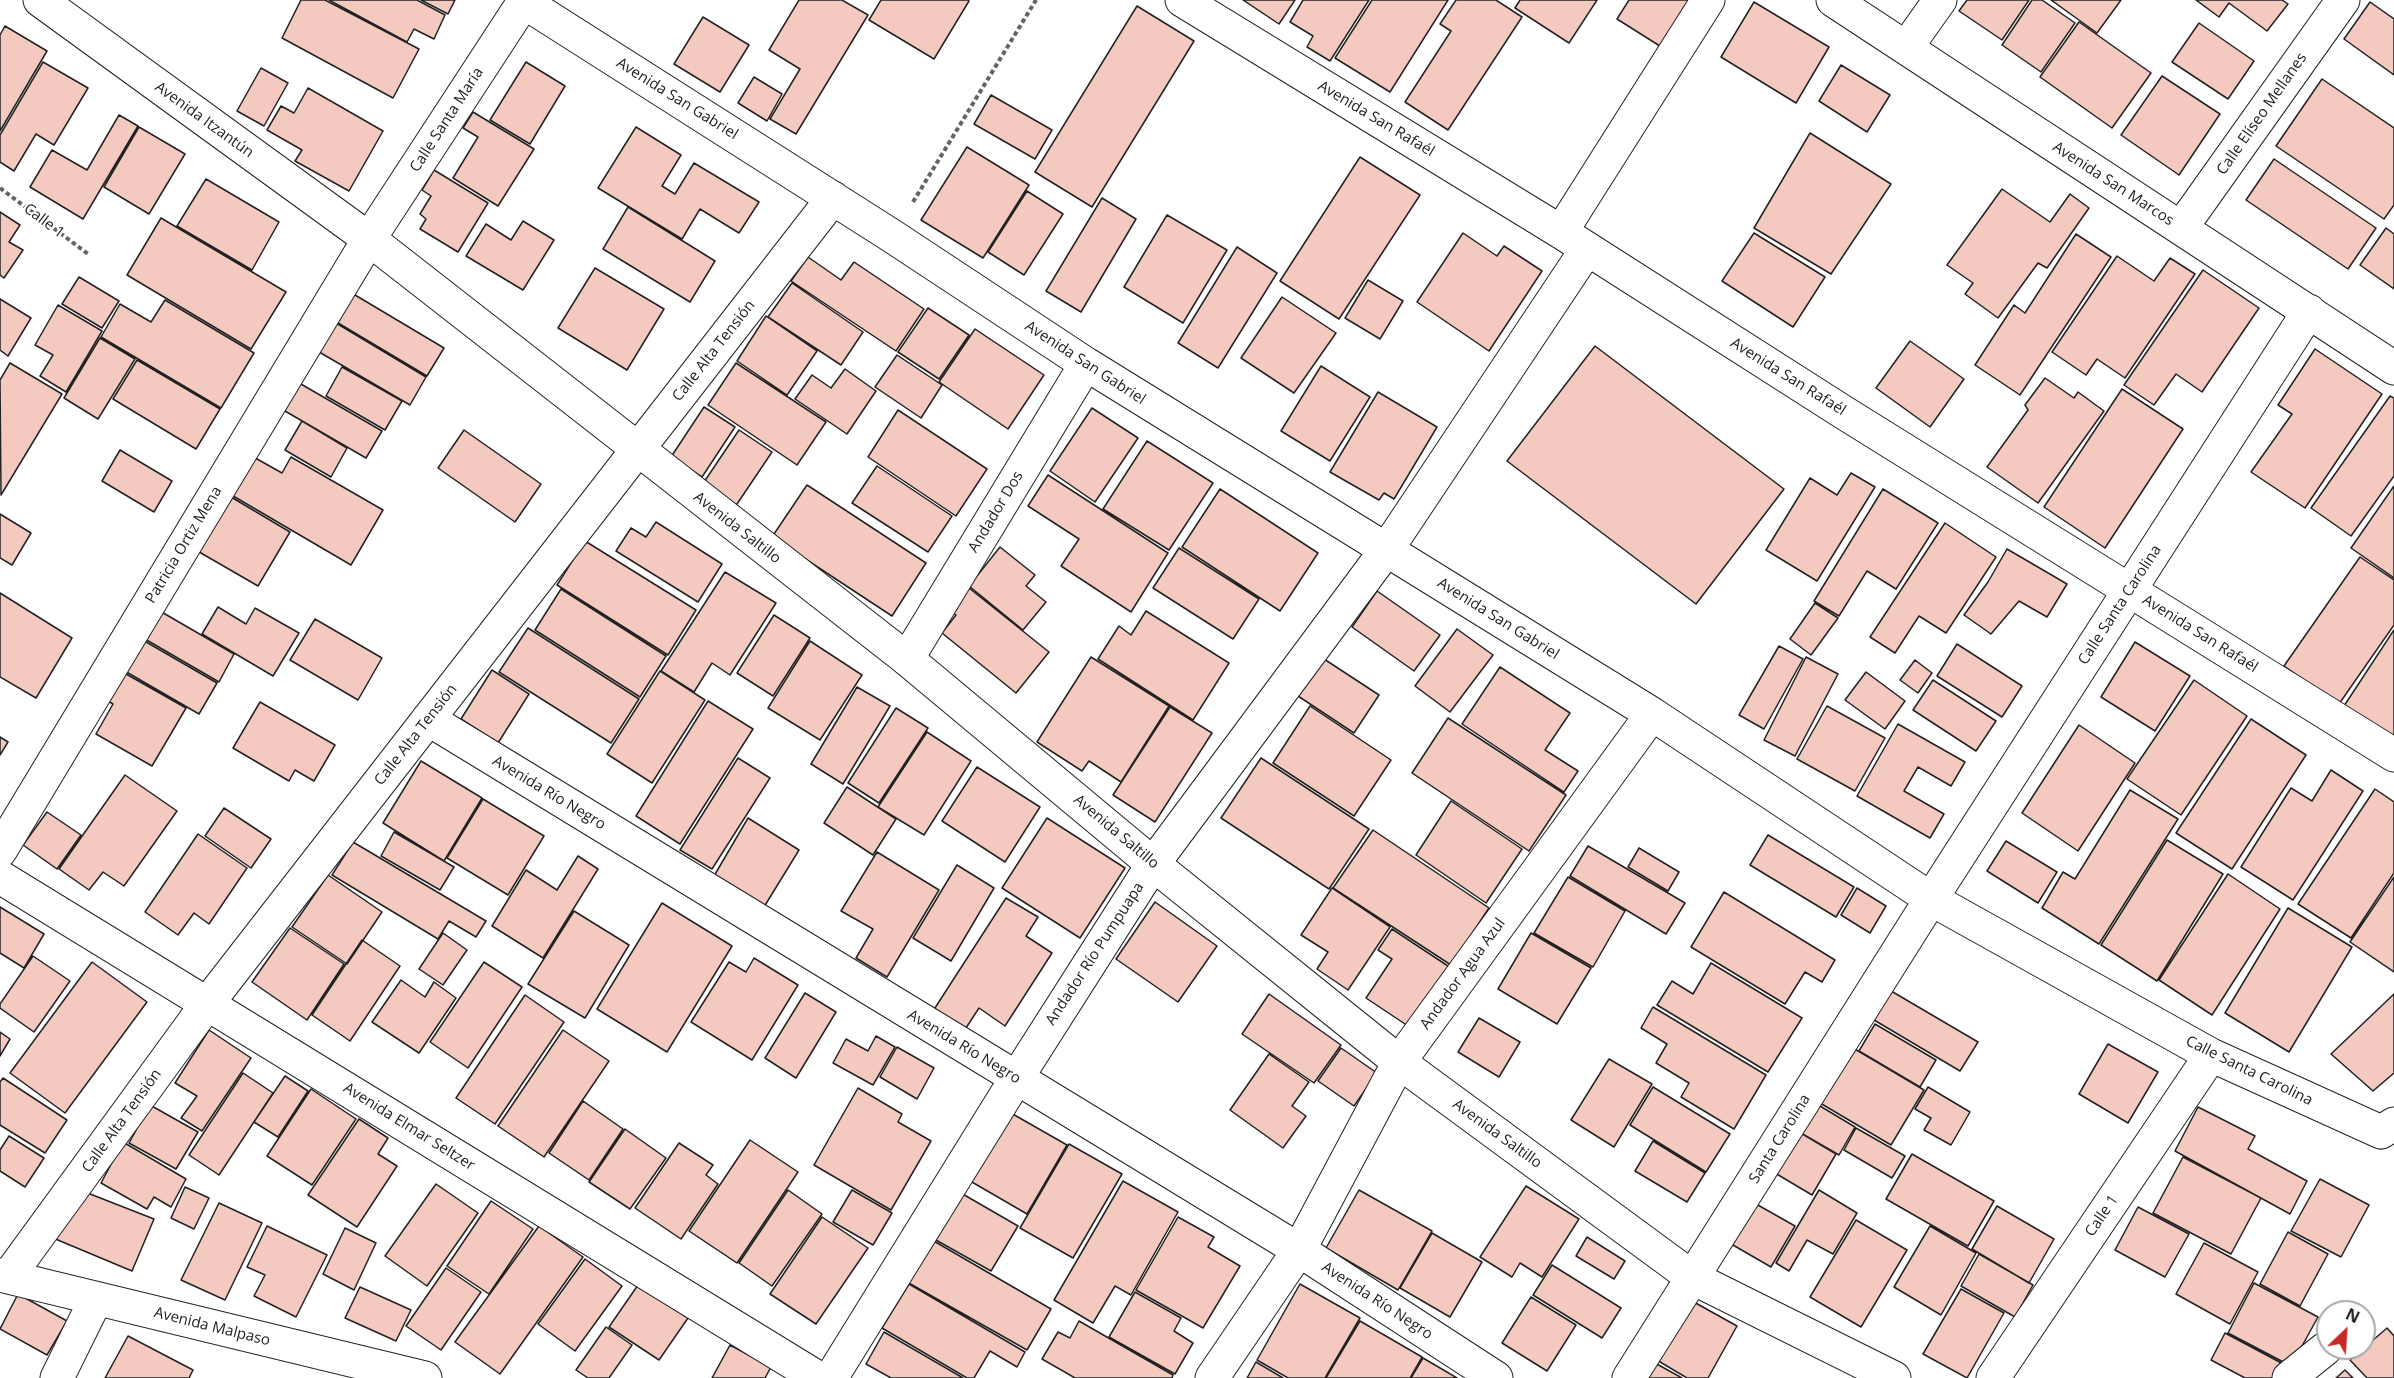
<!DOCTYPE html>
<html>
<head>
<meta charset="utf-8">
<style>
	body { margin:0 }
	#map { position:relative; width:2394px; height:1378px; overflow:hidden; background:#fff; font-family:"Open Sans",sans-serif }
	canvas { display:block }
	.north { position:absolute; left:2316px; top:1300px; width:60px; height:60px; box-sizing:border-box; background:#fff; border:2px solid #a7a7a7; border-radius:50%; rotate:25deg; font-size:16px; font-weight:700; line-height:24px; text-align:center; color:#222 }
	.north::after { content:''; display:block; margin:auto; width:21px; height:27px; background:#c62828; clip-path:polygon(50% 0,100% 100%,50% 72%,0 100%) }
</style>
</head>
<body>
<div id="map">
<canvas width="2394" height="1378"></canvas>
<div class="north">N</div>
</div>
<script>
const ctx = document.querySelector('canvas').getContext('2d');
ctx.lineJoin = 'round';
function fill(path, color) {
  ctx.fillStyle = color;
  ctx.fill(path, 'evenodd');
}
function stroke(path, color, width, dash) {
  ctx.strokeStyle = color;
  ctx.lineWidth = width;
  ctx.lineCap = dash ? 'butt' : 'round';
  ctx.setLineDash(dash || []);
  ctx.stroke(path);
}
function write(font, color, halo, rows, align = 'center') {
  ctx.font = font + ' "Open Sans",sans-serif';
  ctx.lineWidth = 4.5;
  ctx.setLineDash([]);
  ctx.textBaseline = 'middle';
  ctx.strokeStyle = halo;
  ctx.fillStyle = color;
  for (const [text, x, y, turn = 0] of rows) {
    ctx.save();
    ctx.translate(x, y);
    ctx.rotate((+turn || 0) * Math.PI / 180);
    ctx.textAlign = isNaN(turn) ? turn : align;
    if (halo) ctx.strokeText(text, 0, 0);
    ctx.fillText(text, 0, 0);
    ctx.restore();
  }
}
const building = new Path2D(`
	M301,0h24l94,49 -26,49 -111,-60z
	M329,0h88l28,15 -11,24 -20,-10 -7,13z
	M421,0h34l-7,14z
	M799,0h43l26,15 -72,119 -26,-15 30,-50 -31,-19z
	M881,0h87l1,1 -35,58 -65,-39z
	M1243,0h52l-16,24z
	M1303,0h66l-39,61 -23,-14 6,-11 -23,-14z
	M1372,0h76l-58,92 -55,-34z
	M1456,0h40l26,17 -74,113 -43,-28 46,-71 -11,-7z
	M1520,0h77l-28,43 -54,-35z
	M1629,0h64l-30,48 -46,-29z
	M1967,0h62l-27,40 -43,-29z
	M2032,0h10l33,23 -34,49 -39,-27z
	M2051,0h70l-24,33z
	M2196,0h86l6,4 -21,27 -38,-28 -10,14z
	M1754,2l75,45 -33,56 -75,-46z
	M2370,2l24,17v56l-50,-36z
	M1137,6l57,35 -102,166 -57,-35z
	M703,17l46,28 -29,47 -46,-28z
	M2079,22l72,51 -39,55 -72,-51z
	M2199,23l55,38 -26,38 -56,-37z
	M5,26l42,25 -47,80v-96z
	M43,62l45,26 -34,57 -18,-11 -22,37 -14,-9v-27z
	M526,62l39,24 -35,58 -40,-24z
	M1841,65l49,30 -23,37 -48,-31z
	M261,68l27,15 -24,43 -27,-15z
	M2162,76l58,38 -41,61 -58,-40z
	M754,77l28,17 -15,27 -29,-18z
	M2322,79l72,49v77l-10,14 -108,-73z
	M308,88l75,43 -34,60 -54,-30 7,-11 -35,-20 14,-24 13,7z
	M991,95l61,35 -17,29 -61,-35z
	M473,112l61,37 -36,57 -45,-28 25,-41 -15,-9z
	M119,115l19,11 -55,93 -53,-32 22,-37 35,20z
	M139,127l46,27 -36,60 -45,-27z
	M636,127l45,28 -19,31 13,8 19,-31 65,39 -20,31 -39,-24 -18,30 -84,-51z
	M1810,133l81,51 -60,90 -77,-46z
	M967,147l62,38 -46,73 -62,-38z
	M1360,157l60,38 -81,124 -59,-38z
	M2274,159l102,69 -28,41 -102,-69z
	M434,170l54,33 -30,49 -38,-23 6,-10 -6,-5 11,-18 -9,-6z
	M206,179l73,43 -27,48 -75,-44z
	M2002,189l48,33 20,-28 19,14 -42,60 -9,-5 -40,55 -33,-24 8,-11 -26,-18z
	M1027,191l36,23 -39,61 -36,-23z
	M1102,198l34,21 -55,93 -35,-21z
	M628,207l87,54 -25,41 -87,-53z
	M0,212l20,13 -11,17 14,8 -19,28 -4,-3z
	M1167,215l60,35 -44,73 -59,-36z
	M161,218l125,74 -35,57 -124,-74z
	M523,221l31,19 -31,50 -57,-34 20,-32 25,16z
	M2386,228l8,6v55l-34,-24z
	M1463,233l34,23 7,-10 38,25 -53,80 -72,-49z
	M1754,233l71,44 -32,50 -71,-46z
	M2076,234l35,23 -91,138 -45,-30 39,-60 11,8z
	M1237,247l40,26 -59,95 -40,-25z
	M2117,256l37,25 16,-23 25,16 -70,104 -28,-19 -11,16 -34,-23z
	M808,257l33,23 13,-18 70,47 -28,42 -105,-70z
	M595,268l69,41 -37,61 -69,-42z
	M2203,270l56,38 -57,84 -26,-18 -22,31 -30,-20z
	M79,277l40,24 -17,27 -40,-24z
	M1368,280l35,21 -23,38 -35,-21z
	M792,283l71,49 -22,33 -73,-48z
	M345,289l99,59 -17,28 -99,-59z
	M1282,297l54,36 -42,60 -53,-35z
	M0,299l31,19 -23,38 -8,-6z
	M165,300l89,53 -33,55 -120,-71 19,-33 31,18z
	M58,305l44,26 -36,61 -26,-16 13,-21 -18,-10z
	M928,308l41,27 -30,44 -41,-27z
	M766,316l51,35 -30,44 -50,-34z
	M331,320l95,57 -16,28 -96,-56z
	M975,329l69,46 -36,54 -69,-47z
	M100,338l35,21 -37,60 -34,-21z
	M1910,341l54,38 -34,48 -54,-39z
	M1595,346l189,143 -88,115 -189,-143z
	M2315,349l67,45 -77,114 -54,-36 41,-58 -14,-9z
	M897,355l45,30 -21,33 -46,-31z
	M137,360l83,49 -24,40 -83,-50z
	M10,363l52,31 -61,101 -1,-115z
	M736,363l90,59 -29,43 -89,-60z
	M1321,366l49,31 -40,64 -49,-30z
	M342,367l60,34 -17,29 -59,-34z
	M845,369l31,22 -29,43 -52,-35 17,-24 19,13z
	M2045,378l29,20 4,-6 26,19 -66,92 -51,-36 41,-57 -3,-5z
	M294,380l88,51 -16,27 -88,-51z
	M2122,389l61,40 -78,119 -61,-41z
	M1378,392l59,35 -43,72 -10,-6 -5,7 -49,-28z
	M2390,396l4,2v78l-43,60 -40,-28z
	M704,407l31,20 -33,50 -31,-20z
	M1092,408l46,30 -43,64 -45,-31z
	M898,410l89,59 -31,47 -88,-59z
	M302,421l45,27 -16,29 -46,-27z
	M464,430l77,54 -26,38 -77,-54z
	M739,430l33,22 -37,55 -33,-22z
	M1147,441l66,42 -44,67 -66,-41z
	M120,450l52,31 -18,31 -52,-31z
	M250,455l32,18 9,-16 92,53 -32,55 -123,-72z
	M877,466l75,50 -24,36 -76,-49z
	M1851,473l24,14 -58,94 -51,-31 44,-72 27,17z
	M1048,475l120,78 -37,59 -70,-46 18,-27 -51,-33z
	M807,485l119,78 -34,53 -120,-79z
	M2394,486v92l-43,-30z
	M1220,489l98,64 -38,58 -98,-64z
	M1883,489l55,34 -42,66 -29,-18 -28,45 -25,-15z
	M226,494l64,38 -32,54 -64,-37z
	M0,514l31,19 -19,32 -12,-7z
	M656,522l66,42 -24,38 -82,-51 15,-23 15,9z
	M1945,523l51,34 -50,76 -27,-17 -24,37 -25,-16z
	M585,541l111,69 -28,45 -111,-70z
	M1000,547l35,28 -9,11 20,16 -23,28 -54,-44z
	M1179,548l80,51 -26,40 -80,-51z
	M2007,549l60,35 -20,33 -28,-16 -28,33 -27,-19 24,-33z
	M2360,557l34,23v45l-55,79 -55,-38z
	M725,572l51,31 -46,72 -18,-12 -18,29 -33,-21z
	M969,588l80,64 -33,41 -74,-60 14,-18 -6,-4z
	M561,589l105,67 -26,41 -105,-67z
	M1377,591l63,44 -26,36 -62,-44z
	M0,593l72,45 -36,60 -36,-21z
	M1815,603l23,15 -27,37 -21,-16z
	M153,607l81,47 -15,28 -81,-47z
	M218,607l28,17 9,-16 44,25 -26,43 -71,-42z
	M1146,611l83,52 -36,57 -95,-61 21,-33 12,9z
	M774,615l36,23 -37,58 -36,-23z
	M315,619l67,39 -24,42 -68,-40z
	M528,628l111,71 -28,44 -112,-71z
	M1457,629l36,26 -43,57 -35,-26z
	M2394,630v108l-50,-32z
	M141,639l76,44 -18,31 -76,-44z
	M810,641l52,34 -42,65 -52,-32z
	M2135,642l55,34 -35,55 -54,-34z
	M1957,644l65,42 -20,31 -65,-41z
	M1779,646l24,13 -39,70 -25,-14z
	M1091,657l78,49 -48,76 -32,-21 -7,10 -45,-29z
	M1806,657l32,17 -43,82 -31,-16z
	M1324,659l55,36 -25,38 -56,-37z
	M1915,660l17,13 -14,20 -18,-13z
	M1500,667l70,46 -25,37 33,21 -14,21 -102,-68z
	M119,670l67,38 -34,58 -56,-32 17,-30 -10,-6z
	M492,670l37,24 -31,49 -37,-24z
	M660,671l45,29 -53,83 -45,-29z
	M1866,672l39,29 -20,28 -40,-29z
	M1933,680l63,41 -20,30 -63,-41z
	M2194,680l53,36 -66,99 -54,-36z
	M857,687l33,19 -47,78 -32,-20z
	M708,701l45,28 -73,115 -44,-28z
	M260,702l75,43 -21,36 -19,-11 -6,11 -56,-33z
	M1310,706l81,54 -37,56 -81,-53z
	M1827,706l58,32 -30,53 -58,-32z
	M1170,707l42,26 -57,89 -42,-27z
	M896,708l32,20 -49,75 -31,-20z
	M1448,718l118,77 -37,56 -117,-78z
	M2251,719l55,36 -74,114 -56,-36z
	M1898,724l67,38 -14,24 -33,-19 -14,24 40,23 -14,24 -73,-42z
	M2079,725l56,38 -57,88 -56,-38z
	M927,732l44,29 -47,74 -46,-28z
	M0,737l8,5 -8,13z
	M738,758l32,20 -58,91 -32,-19z
	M1261,758l108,71 -40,60 -108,-71z
	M421,761l61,37 -38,63 -61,-38z
	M977,767l63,40 -35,55 -63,-41z
	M2331,770l32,21 -70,109 -52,-33 50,-79 21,13z
	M125,775l52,36 -53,75 -21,-14 -14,18 -30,-21z
	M847,787l49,32 -23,36 -49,-32z
	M2375,789l19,13v71l-43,65 -53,-34z
	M2130,790l48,29 -79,125 -57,-36 21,-36 12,7z
	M483,799l61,37 -36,59 -61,-37z
	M1451,801l71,48 -36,54 -70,-48z
	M224,808l47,31 -20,29 -46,-32z
	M47,812l34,23 -24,34 -34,-24z
	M748,818l51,32 -35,57 -50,-31z
	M1047,818l78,50 -45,70 -78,-50z
	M1373,830l116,78 -38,57 -118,-77z
	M394,832l60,35 -14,23 -59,-34z
	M198,834l49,34 -38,56 -15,-11 -16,22 -33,-23z
	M1768,835l86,52 -18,30 -86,-52z
	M2167,840l56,34 -66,107 -56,-36z
	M2006,841l51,31 -19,31 -51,-32z
	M353,842l133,79 -10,16 -27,-16 -11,18 -106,-64z
	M1588,846l97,57 -19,31 -96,-58z
	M1639,848l40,24 -11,19 -40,-24z
	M877,852l62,38 -52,87 -31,-19 17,-29 -32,-18z
	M578,856l20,13 -55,89 -51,-32 34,-56 31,20z
	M957,865l37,23 -43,73 -38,-23z
	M2228,874l52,35 -68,106 -53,-35z
	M328,875l54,37 -35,52 -55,-37z
	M1568,877l57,34 -32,56 -59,-34z
	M2394,877v95l-44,-30z
	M1332,888l58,39 -42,63 -31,-21 11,-17 -27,-17z
	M1857,888l29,18 -16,27 -29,-18z
	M1724,892l111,68 -13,22 -17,-10 -20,32 -94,-57z
	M1006,898l32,19 -12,19 26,17 -47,73 -26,-18 -15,23 -31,-20z
	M1155,902l62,44 -39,56 -62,-43z
	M662,903l70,43 -65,106 -70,-43z
	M0,907l44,27 -20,34 -24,-15z
	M2288,908l64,39 -63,105 -64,-39z
	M574,911l55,34 -44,73 -57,-34z
	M290,928l54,36 -37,56 -55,-38z
	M1392,929l65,43 -40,60 -51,-34 26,-39 -14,-9z
	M443,933l24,17 -24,35 -24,-16z
	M1531,933l60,35 -34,56 -59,-35z
	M362,940l38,26 -50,75 -38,-26z
	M33,956l37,25 -36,51 -34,-24v-4z
	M754,958l44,27 -46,75 -61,-38 38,-60 17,10z
	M92,962l55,40 -82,111 -55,-40z
	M484,962l38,25 -54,81 -38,-26z
	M1711,963l91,55 -34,54 -111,-67 15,-24 21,13z
	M401,980l24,17 9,-15 22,16 -37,55 -47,-31z
	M1886,988l92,54 -18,29 -91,-54z
	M805,993l31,19 -40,66 -31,-20z
	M1269,994l72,51 -27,38 -72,-49z
	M2394,994v79l-21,18 -42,-37z
	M525,995l39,27 -69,102 -39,-26z
	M1653,1007l113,68 -32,54 -53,-32 8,-14 -33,-20 11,-19 -26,-16z
	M1479,1018l41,24 -21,35 -41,-25z
	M1875,1024l61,36 -16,27 -61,-36z
	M209,1030l42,28 -49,73 -21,-13 16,-22 -22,-13z
	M563,1030l46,31 -65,96 -46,-31z
	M0,1032l10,7 -10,17z
	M876,1036l19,11 -22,38 -40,-22 13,-24 22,12z
	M2108,1044l50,28 -30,51 -49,-29z
	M1848,1045l76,45 -33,55 -76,-45z
	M897,1047l37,21 -17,31 -37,-22z
	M1341,1048l36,25 -23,33 -36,-25z
	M1269,1054l40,28 -17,24 14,10 -23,32 -53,-38z
	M1609,1059l43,25 -38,63 -43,-27z
	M243,1073l30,20 -54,82 -30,-20z
	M285,1076l23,15 -30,46 -24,-15z
	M3,1078l64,42 -22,33 -45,-28v-43z
	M1653,1087l77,47 -24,38 -76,-47z
	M1928,1087l42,25 -19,33 -27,-15 7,-12 -16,-9z
	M858,1088l44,26 -4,8 33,19 -40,69 -77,-45z
	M311,1089l45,30 -44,66 -45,-29z
	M1810,1100l45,27 -16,28 -45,-26z
	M583,1101l40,28 -34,51 -40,-27z
	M150,1105l48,27 -22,37 -47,-26z
	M2198,1107l57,29 -7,13 59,32 -17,33 -115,-63z
	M1004,1109l63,36 -40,69 -62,-36z
	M359,1119l29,19 -10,16 19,12 -40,61 -49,-32z
	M1856,1128l49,28 -13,22 -48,-28z
	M625,1129l41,29 -36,51 -41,-27z
	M1794,1129l42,25 -24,41 -42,-25z
	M9,1136l35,22 -19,29 -25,-16v-21z
	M750,1140l48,32 -61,91 -48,-32z
	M1653,1141l52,32 -18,29 -52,-31z
	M123,1142l63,37 -15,28 -17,-10 -7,12 -46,-26z
	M679,1143l34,22 -7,10 12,9 -37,55 -46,-31z
	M1069,1144l53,30 -49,84 -53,-30z
	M1912,1154l82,47 -26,45 -82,-47z
	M2183,1157l78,41 -30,56 -78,-41z
	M2320,1179l49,26 -28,52 -50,-26z
	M1123,1181l55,31 -47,83 -16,-9 -22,37 -39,-23z
	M436,1184l42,29 -51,73 -42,-30z
	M1526,1186l53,33 -37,58 -22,-14 -8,14 -32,-20z
	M185,1187l24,11 -15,31 -23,-11z
	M954,1189l64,37 -27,45 -64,-36z
	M788,1190l34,24 -50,72 -33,-23z
	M852,1190l40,23 -19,32 -40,-23z
	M1359,1190l73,41 -34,59 -72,-42z
	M1819,1190l38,23 -24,41 -26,-14 -18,31 -13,-8z
	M85,1192l69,27 -22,52 -79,-33z
	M1749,1200l46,26 -24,41 -45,-26z
	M491,1201l42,28 -44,65 -42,-28z
	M219,1203l43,20 -37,77 -44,-20z
	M1997,1206l57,33 -25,44 -57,-34z
	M2138,1207l51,27 -24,43 -50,-27z
	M822,1217l46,31 -52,76 -46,-30z
	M1178,1217l36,20 -6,10 32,19 -37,62 -67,-38z
	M1856,1220l51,30 -46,77 -51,-30z
	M267,1226l60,29 -31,62 -42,-21 11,-21 -18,-8z
	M539,1226l44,31 -83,117 -45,-32z
	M1930,1226l46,27 -35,62 -47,-28z
	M345,1228l31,15 -22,47 -31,-16z
	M2288,1232l40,22 -28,52 -40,-22z
	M1432,1233l50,29 -32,55 -50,-29z
	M1587,1237l38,24 -11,18 -38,-23z
	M932,1240l119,69 -24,41 -120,-68z
	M2204,1243l54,29 -28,52 -54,-30z
	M1979,1254l54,31 -18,32 -54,-31z
	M585,1259l37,27 -47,65 -37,-27z
	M1552,1265l69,43 -19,30 -69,-43z
	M446,1268l35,24 -40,58 -35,-24z
	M2254,1283l64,34 -27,49 -63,-33z
	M909,1284l116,68 -8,15 -27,-16 -16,27h-7l-85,-50z
	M1300,1284l60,34 -35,60h-37l-31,-18z
	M638,1285l50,33 -29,42 -50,-33z
	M360,1287l51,23 -15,31 -51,-23z
	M1961,1289l43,24 -37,65 -44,-24z
	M1135,1292l46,26 -7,13 19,12 -18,31 -66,-37z
	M18,1294l49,27 -20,34 -47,-26z
	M1683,1296l54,30 -29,52h-21l-37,-22z
	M1531,1297l45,28 -29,46 -45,-28z
	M1079,1321l94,54 -1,3h-97l-33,-19 16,-27 12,6z
	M1360,1321l62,36 -12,21h-84z
	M606,1327l26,18 -23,33h-21l-12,-8z
	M2387,1328l7,8v42h-27l-17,-18z
	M884,1332l79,46h-72l-25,-14z
	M2225,1333l62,33 -15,12h-27l-34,-18z
	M128,1336l65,34 -4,8h-84z
	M730,1345l41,22 -6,11h-53z
	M1423,1358l34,20h-46z
	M1646,1358l36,20h-47z
	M1256,1362l27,16h-36z
	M2345,1370l8,8h-17z`);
const path = new Path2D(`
	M0,188l88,66
	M913,202l123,-202`);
const street = new Path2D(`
	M1182,0l379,232 282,180 551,343
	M1833,0l561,368
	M524,2l368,234 194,128 566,350 279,185 280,156 170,77 13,-8
	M1906,48l34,-48
	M2181,228l162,-228
	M1561,232l147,-232
	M907,659l179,-295
	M428,719l871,531 197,128
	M0,851l369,-612 156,-239
	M0,877l818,501
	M0,1275l425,103
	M8,1277l199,-273 626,-806
	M57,1378l39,-79
	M831,1378l185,-299 137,-215 234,-315 200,-300
	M1212,1378l87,-128 100,-188 253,-348
	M1629,1378l302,-479 378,-588
	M1993,1378l218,-323
	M2289,1378l36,-29`);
const secondary = new Path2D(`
	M40,0l329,239 538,420 246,205 246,198 294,216 201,100`);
const streetNames = [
	["Avenida San Gabriel",677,99,32],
	["Calle Elíseo Mellanes",2262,114,-55],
	["Avenida San Rafaél",1376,119,31],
	["Avenida Itzantún",204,120,36],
	["Calle Santa María",447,120,-57],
	["Avenida San Marcos",2113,184,33],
	["Calle 1",44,221,37],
	["Calle Alta Tensión",714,351,-52],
	["Avenida San Gabriel",1085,363,33],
	["Avenida San Rafaél",1788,377,32],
	["Andador Dos",996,512,-59],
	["Avenida Saltillo",737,528,38],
	["Patricia Ortiz Mena",184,545,-59],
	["Calle Santa Carolina",2120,605,-57],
	["Avenida San Gabriel",1498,619,32],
	["Avenida San Rafaél",2200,634,32],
	["Calle Alta Tensión",416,735,-52],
	["Avenida Río Negro",549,793,31],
	["Avenida Saltillo",1116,832,40],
	["Andador Río Pumpuapa",1095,954,-57],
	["Andador Agua Azul",1463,974,-54],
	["Avenida Río Negro",964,1047,31],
	["Calle Santa Carolina",2249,1071,26],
	["Calle Alta Tensión",122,1121,-54],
	["Avenida Elmar Seltzer",409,1127,32],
	["Avenida Saltillo",1497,1134,36],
	["Santa Carolina",1780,1139,-58],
	["Calle 1",2102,1216,-56],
	["Avenida Río Negro",1377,1301,33],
	["Avenida Malpaso",212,1327,14]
];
fill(building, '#f3c9c0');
stroke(building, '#222', 1.5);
stroke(street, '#222', 35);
stroke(secondary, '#222', 35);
stroke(path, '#646464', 4, [4.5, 3]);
stroke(street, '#fff', 33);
stroke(secondary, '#fff', 33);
write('15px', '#222', '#fff', streetNames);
</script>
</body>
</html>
